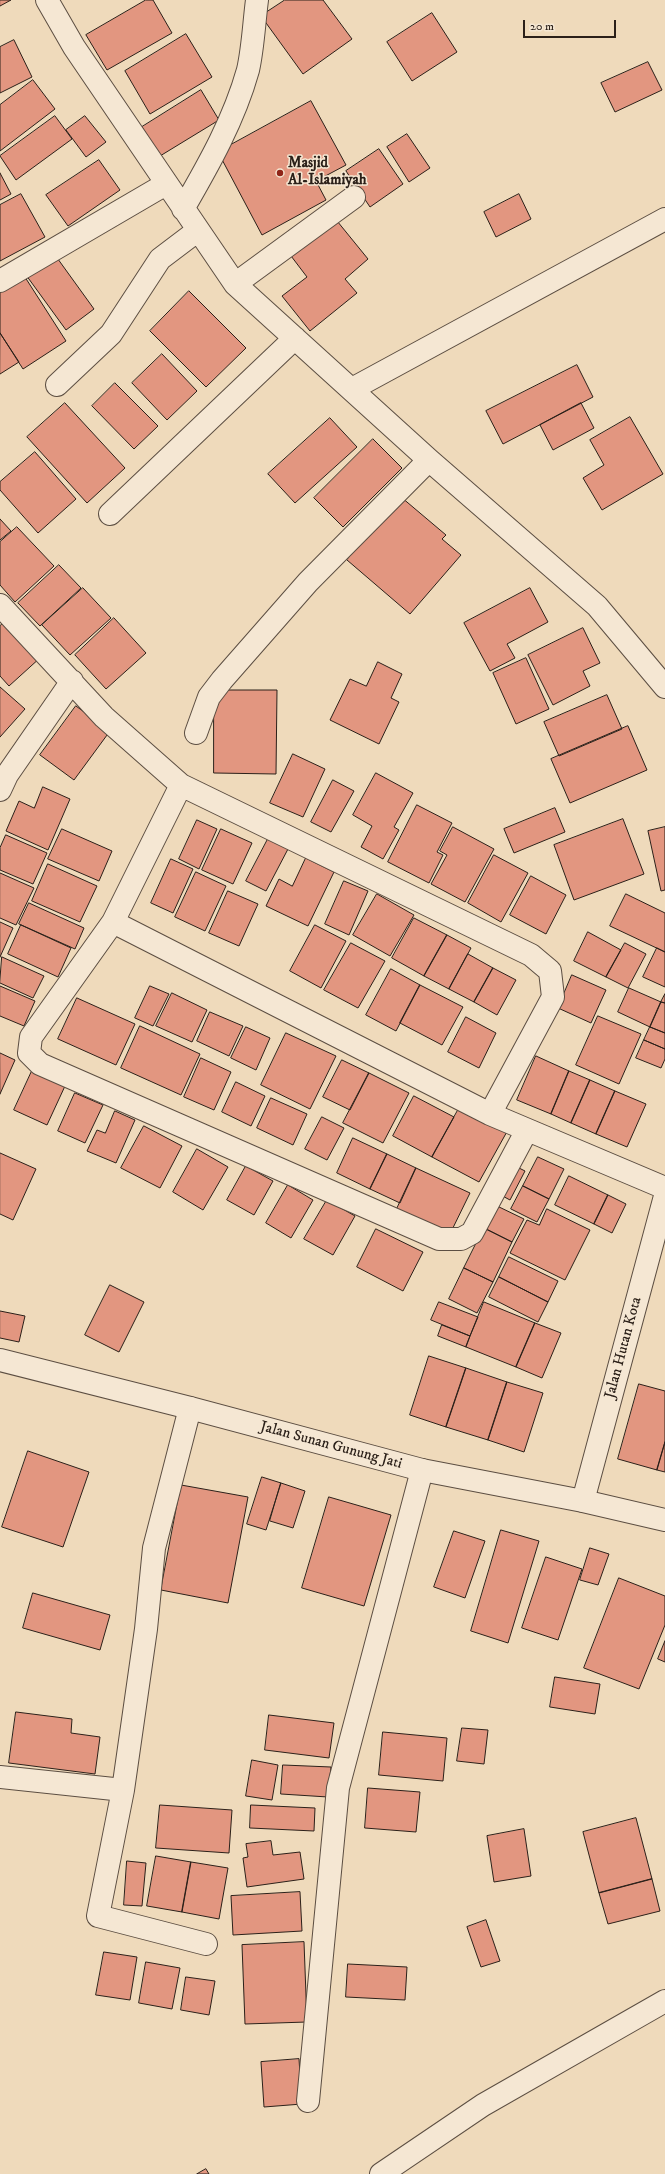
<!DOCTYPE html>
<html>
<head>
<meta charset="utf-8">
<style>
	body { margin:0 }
	#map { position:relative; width:665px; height:2174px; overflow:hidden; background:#efdabb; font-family:"IM FELL DW Pica",serif }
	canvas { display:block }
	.scale { position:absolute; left:523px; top:20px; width:93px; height:18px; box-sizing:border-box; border:2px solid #2b2019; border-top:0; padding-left:5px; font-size:12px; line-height:14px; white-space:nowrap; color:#2b2019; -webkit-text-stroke:3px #f5e7d3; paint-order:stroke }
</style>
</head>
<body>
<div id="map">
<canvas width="665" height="2174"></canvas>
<div class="scale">20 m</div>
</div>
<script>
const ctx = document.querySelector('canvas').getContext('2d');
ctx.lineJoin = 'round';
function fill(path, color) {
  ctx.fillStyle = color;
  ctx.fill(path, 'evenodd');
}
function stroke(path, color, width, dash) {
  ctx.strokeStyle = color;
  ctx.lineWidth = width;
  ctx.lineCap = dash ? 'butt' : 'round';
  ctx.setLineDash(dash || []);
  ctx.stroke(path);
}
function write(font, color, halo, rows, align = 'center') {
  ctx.font = font + ' "IM FELL DW Pica",serif';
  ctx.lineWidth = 3;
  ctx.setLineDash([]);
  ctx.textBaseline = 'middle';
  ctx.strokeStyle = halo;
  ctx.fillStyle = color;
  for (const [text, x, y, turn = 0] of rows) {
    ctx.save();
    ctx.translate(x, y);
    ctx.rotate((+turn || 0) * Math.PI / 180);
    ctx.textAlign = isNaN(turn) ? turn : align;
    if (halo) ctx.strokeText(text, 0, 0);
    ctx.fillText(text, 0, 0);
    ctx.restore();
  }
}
const building = new Path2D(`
	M0,0h11l-11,6z
	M146,0h7l19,33 -65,37 -21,-35z
	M285,0h38l29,39 -49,35 -42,-58z
	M432,13l25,39 -45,29 -25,-39z
	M186,34l26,43 -62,37 -25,-43z
	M14,40l18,37 -32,16v-46z
	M648,62l14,28 -47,22 -14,-29z
	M33,80l22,29 -55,42v-46z
	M201,90l18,30 -59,36 -18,-29z
	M311,101l35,64 -30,16 10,19 -64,35 -44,-83z
	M55,116l17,23 -56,41 -16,-24z
	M85,116l21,26 -20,15 -20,-27z
	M407,134l23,34 -21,14 -22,-35z
	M379,149l24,35 -33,23 -24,-36z
	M99,160l21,30 -52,36 -22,-31z
	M0,173l11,21 -11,6z
	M21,194l24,43 -45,24v-56z
	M519,194l12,25 -35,18 -12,-25z
	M333,216l35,43 -23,20 12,14 -47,38 -28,-35 25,-19 -19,-25z
	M55,255l39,54 -28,21 -40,-55z
	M23,274l43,67 -43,28 -23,-36v-44z
	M189,291l57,57 -40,39 -56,-56z
	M0,333l19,29 -19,12z
	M162,354l35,37 -30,29 -35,-37z
	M577,365l16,32 -90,47 -17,-33z
	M115,383l43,43 -24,23 -42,-43z
	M65,403l60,65 -38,35 -60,-66z
	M581,403l13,25 -41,22 -13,-25z
	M630,417l33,57 -61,36 -19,-32 21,-13 -14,-25z
	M330,418l27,29 -62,56 -27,-29z
	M373,439l29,29 -59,59 -29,-29z
	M35,452l41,47 -38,34 -38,-43v-8z
	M401,497l45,38 -4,4 19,16 -51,59 -63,-54z
	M0,519l11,12 -11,9z
	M17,527l37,39 -39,36 -15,-17v-43z
	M59,565l22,23 -41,38 -22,-23z
	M83,588l28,30 -41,37 -28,-30z
	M530,588l18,34 -41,22 8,14 -25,13 -26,-48z
	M114,618l32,35 -40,36 -31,-34z
	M7,620l34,37 -32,29 -9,-10v-50z
	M583,628l17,35 -17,8 7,15 -37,19 -25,-50z
	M526,658l23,51 -33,15 -23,-51z
	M378,662l24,12 -11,24 8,4 -20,42 -49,-24 20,-41 16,7z
	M0,687l25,22 -25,28z
	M214,690h63l-1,84 -62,-1z
	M607,695l15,34 -63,27 -15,-34z
	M76,706l34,25 -36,49 -34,-25z
	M628,726l19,44 -77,33 -19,-44z
	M293,754l32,15 -22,48 -33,-14z
	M376,773l37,20 -19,34 5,3 -16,29 -22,-12 11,-21 -19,-11z
	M333,780l21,11 -23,41 -20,-10z
	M43,787l27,12 -22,51 -42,-19 13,-30 15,7z
	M417,805l35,18 -15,29 6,3 -14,28 -41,-21z
	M555,808l10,24 -51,21 -10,-24z
	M623,819l21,55 -70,26 -20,-55z
	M197,820l20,9 -18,40 -20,-10z
	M453,827l41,22 -29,53 -34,-18 16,-29 -7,-4z
	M665,827v63l-4,1 -13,-60z
	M62,829l50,22 -13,30 -51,-22z
	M221,829l31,14 -19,41 -31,-14z
	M6,835l41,18 -14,31 -33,-14v-22z
	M268,839l20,10 -22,42 -20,-10z
	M494,855l34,18 -27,49 -33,-19z
	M306,858l28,14 -26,54 -42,-20 13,-27 13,7z
	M171,859l22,10 -20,44 -22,-10z
	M48,864l49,22 -17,36 -48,-21z
	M196,872l30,14 -21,45 -30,-14z
	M0,873l34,15 -18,37 -16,-7z
	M531,876l35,19 -20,39 -36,-19z
	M344,881l24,10 -19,44 -24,-11z
	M228,891l30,13 -19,42 -30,-13z
	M377,894l37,21 -24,41 -37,-21z
	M626,894l39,19v39l-55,-26z
	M29,903l55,25 -9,21 -56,-25z
	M414,918l33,17 -23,41 -32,-18z
	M0,922l13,6 -13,29z
	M21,925l50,23 -13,29 -50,-23z
	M315,925l31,16 -25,47 -31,-17z
	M588,932l33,18 -15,27 -32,-16z
	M447,935l24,13 -22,41 -25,-13z
	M351,943l34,18 -27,47 -34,-18z
	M625,943l21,11 -18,34 -22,-11z
	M657,948l8,4v35l-22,-10z
	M468,954l25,14 -19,34 -25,-13z
	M2,957l42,19 -11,22 -33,-15z
	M493,968l23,12 -19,35 -23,-13z
	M391,969l29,16 -24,46 -30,-16z
	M572,975l34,15 -15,33 -33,-15z
	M420,985l43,22 -21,38 -42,-22z
	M0,986l35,15 -11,25 -24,-10z
	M150,986l19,8 -16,32 -18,-8z
	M629,988l32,14 -11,25 -32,-15z
	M172,993l35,17 -15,32 -36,-16z
	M665,994v9l-4,-1z
	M77,998l58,26 -19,41 -58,-26z
	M661,1002l4,1v30l-15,-6z
	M210,1012l33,14 -14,30 -32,-15z
	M598,1016l43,18 -22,50 -43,-19z
	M466,1017l30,16 -17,35 -31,-16z
	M140,1026l60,28 -19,41 -60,-27z
	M246,1027l24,11 -14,32 -25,-12z
	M650,1027l15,6v16l-21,-9z
	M286,1033l50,23 -26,53 -49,-24z
	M644,1040l21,9v10l-4,9 -25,-10z
	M0,1053l15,7 -15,34z
	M536,1056l33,15 -18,43 -34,-14z
	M201,1058l30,14 -17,38 -30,-13z
	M342,1060l27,13 -19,37 -27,-13z
	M32,1071l33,15 -18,39 -33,-15z
	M569,1071l21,9 -19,43 -20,-9z
	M369,1073l40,20 -26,50 -40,-20z
	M590,1080l25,11 -19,43 -25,-11z
	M236,1082l29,14 -14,30 -29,-14z
	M615,1091l31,13 -19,43 -31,-13z
	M75,1093l28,12 -18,38 -27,-12z
	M414,1096l40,21 -22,40 -39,-21z
	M271,1098l36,16 -14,31 -36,-17z
	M462,1103l47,25 -30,54 -47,-25z
	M115,1111l20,9 -19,43 -29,-12 10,-21 8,3z
	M322,1117l22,11 -17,32 -22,-11z
	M144,1126l38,20 -22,42 -39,-20z
	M353,1138l34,16 -17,35 -33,-16z
	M197,1149l31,18 -25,43 -30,-18z
	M0,1153l36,16 -23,51 -13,-6z
	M387,1154l29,14 -16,35 -30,-14z
	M538,1157l26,12 -15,30 -26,-13z
	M511,1164l14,7 -15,29 -13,-7z
	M246,1166l27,15 -19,34 -27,-15z
	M416,1168l54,25 -22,45 -53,-25z
	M569,1176l39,19 -14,29 -39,-19z
	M288,1185l25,15 -22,38 -25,-15z
	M523,1186l26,13 -12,23 -26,-13z
	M608,1195l18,9 -14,29 -18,-9z
	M327,1200l28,16 -22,39 -29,-16z
	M495,1205l29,14 -12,23 -28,-14z
	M547,1209l43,21 -25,50 -55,-27 17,-33 12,5z
	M484,1228l28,14 -19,40 -29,-14z
	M376,1229l47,23 -20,39 -46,-24z
	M509,1257l49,24 -10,21 -49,-25z
	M464,1268l29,14 -16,31 -28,-14z
	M499,1277l49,25 -10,20 -49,-25z
	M110,1285l34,17 -25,50 -34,-17z
	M439,1302l39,15 -8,19 -39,-16z
	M484,1302l51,21 -19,44 -50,-20z
	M0,1311l25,5 -6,26 -19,-4z
	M535,1323l26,10 -19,45 -26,-11z
	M442,1325l28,11 -4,11 -28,-11z
	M429,1356l37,12 -20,59 -36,-12z
	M466,1368l41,14 -19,58 -42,-13z
	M507,1382l36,11 -19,59 -36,-12z
	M639,1384l26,7v51l-8,28 -39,-11z
	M665,1442v30l-8,-2z
	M28,1451l61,21 -26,75 -61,-20z
	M262,1477l19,6 -15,47 -19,-6z
	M281,1483l24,8 -12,37 -23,-7z
	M181,1485l67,12 -20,106 -67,-13z
	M329,1497l62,18 -27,91 -62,-18z
	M501,1530l38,11 -31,102 -37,-12z
	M454,1531l31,10 -20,57 -31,-11z
	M590,1548l19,6 -11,31 -18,-5z
	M546,1557l36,12 -24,71 -36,-12z
	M619,1578l46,18v29l-26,64 -55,-21z
	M33,1593l77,22 -10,35 -77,-22z
	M665,1641v21l-7,-3z
	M555,1677l45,7 -5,30 -45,-7z
	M16,1712l56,7 -1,14 29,4 -5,37 -86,-11z
	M269,1715l65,8 -5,35 -64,-8z
	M462,1728l26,2 -4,34 -27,-3z
	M383,1732l64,6 -4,43 -64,-6z
	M252,1760l26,5 -6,35 -26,-4z
	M283,1765l48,2 -3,30 -47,-3z
	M368,1788l52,4 -4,40 -51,-4z
	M160,1805l72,5 -3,43 -73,-5z
	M251,1805l64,3 -1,23 -64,-3z
	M636,1818l16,61 -53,14 -16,-61z
	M524,1829l7,47 -37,6 -7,-46z
	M271,1841l2,14 27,-3 4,27 -57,8 -4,-29 5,-1 -2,-13z
	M156,1856l35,6 -9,50 -35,-6z
	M127,1861l19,2 -4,43 -18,-1z
	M191,1862l37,6 -9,51 -37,-7z
	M652,1879l8,32 -52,13 -9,-31z
	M300,1892l2,39 -69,4 -2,-39z
	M486,1920l14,41 -19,6 -14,-40z
	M304,1942l3,80 -62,2 -3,-79z
	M104,1952l33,5 -7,43 -34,-5z
	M146,1962l34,6 -8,41 -33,-6z
	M348,1964l59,3 -2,33 -59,-3z
	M186,1977l29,4 -6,34 -28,-5z
	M299,2059l3,45 -38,3 -3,-45z
	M206,2169l3,5h-12z`);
const minor = new Path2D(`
	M47,0l27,47 161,237 194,176 168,146 68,81
	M183,209c26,-45 51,-89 65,-139 5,-22 6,-47 9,-70
	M0,281l166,-97
	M235,284l119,-87
	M57,385l54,-51 49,-75 37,-28
	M352,389l313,-170
	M110,514l185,-176
	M0,605l104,112 77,68 350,170 19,16 3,26 -63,117
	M196,733l13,-36 13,-17 86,-98 121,-122
	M181,785l-68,137 -82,115 -2,16 11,11 399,175h22l11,-6 55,-103
	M0,790l7,-15 65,-94
	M113,922l377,192 175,74
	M190,1408l-36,140 -8,81 -23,161 -25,126 108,28
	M583,1501l82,-305
	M0,1777l123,13
	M308,2101l30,-313 84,-318
	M381,2174l102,-69 182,-104`);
const tertiary = new Path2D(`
	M0,1360l190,48 232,62 161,31 82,19`);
const markers = [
	[280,173,4,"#8f2418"]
];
const poiNames = [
	["Masjid",288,164],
	["Al-Islamiyah",288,181]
];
const streetNames = [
	["Jalan Hutan Kota",624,1348,-75],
	["Jalan Sunan Gunung Jati",331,1446,15]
];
fill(building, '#e29680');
stroke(building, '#2b2019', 1);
stroke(minor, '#5c4e42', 24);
stroke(tertiary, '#5c4e42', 24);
stroke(minor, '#f5e7d3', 22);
stroke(tertiary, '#f5e7d3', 22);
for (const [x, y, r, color] of markers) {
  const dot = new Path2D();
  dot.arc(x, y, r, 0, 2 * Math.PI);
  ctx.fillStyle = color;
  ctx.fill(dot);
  stroke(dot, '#f5e7d3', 1.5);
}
write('bold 15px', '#2b2019', '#f5e7d3', poiNames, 'left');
write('15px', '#2b2019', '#f5e7d3', streetNames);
</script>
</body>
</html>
